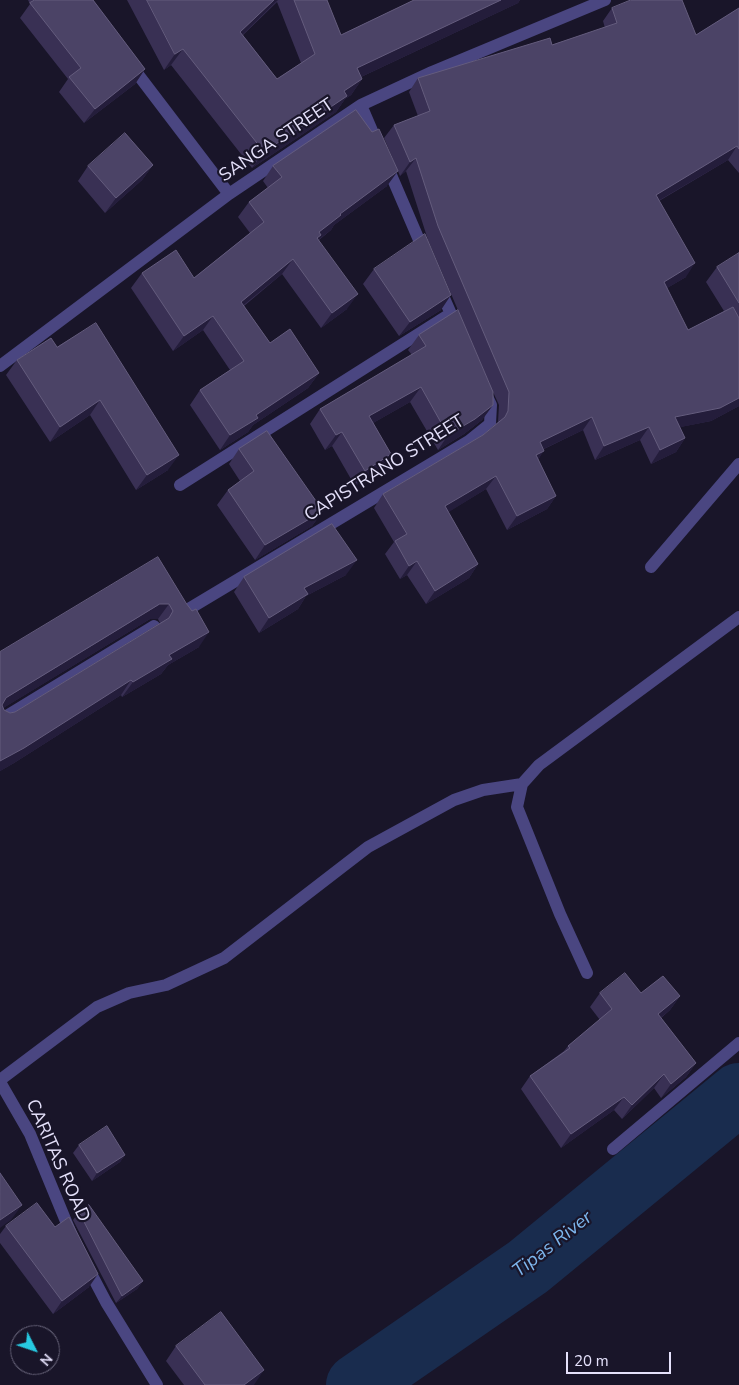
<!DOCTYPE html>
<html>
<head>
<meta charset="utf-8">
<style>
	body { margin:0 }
	#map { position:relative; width:739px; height:1385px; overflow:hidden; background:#191529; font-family:"Nunito Sans",sans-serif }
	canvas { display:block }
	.north { position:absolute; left:10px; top:1325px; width:50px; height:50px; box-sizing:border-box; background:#191529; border:1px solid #6b677d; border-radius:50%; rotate:131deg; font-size:14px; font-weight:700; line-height:20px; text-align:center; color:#e5e1fb }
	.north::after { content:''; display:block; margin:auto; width:18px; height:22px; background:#27c9e1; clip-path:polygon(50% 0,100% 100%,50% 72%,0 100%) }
	.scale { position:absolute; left:566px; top:1352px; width:105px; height:22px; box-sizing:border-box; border:2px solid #e5e1fb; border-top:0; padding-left:6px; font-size:15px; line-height:18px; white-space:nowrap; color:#e5e1fb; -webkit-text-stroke:4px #191529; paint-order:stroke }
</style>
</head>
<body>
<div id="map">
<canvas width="739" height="1385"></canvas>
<div class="north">N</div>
<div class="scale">20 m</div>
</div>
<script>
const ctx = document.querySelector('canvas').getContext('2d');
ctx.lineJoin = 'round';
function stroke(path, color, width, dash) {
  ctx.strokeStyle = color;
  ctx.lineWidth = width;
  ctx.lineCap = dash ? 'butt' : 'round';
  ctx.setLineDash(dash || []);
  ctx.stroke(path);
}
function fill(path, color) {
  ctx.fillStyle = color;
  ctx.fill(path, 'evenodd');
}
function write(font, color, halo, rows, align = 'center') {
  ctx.font = font + ' "Nunito Sans",sans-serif';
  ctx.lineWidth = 4.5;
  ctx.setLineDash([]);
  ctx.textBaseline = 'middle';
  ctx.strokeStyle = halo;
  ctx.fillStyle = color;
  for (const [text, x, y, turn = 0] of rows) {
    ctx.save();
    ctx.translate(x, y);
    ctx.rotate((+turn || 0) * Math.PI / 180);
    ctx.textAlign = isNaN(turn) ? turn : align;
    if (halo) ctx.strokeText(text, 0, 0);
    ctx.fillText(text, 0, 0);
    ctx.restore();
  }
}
const river = new Path2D(`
	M357,1385l171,-118 211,-173`);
const minor = new Path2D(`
	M130,64l99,130
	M361,105l64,149
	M440,289l18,41
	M0,366l229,-172 132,-89 71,-33 173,-72
	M180,485l270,-171
	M651,567l88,-103
	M182,613l287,-172 21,-17 1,-19 -6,-13
	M0,720l154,-94
	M587,973l-27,-59 -43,-107 5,-23 17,-19 200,-148
	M0,1080l97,-73 32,-14 37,-8 58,-27 144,-111 86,-47 29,-10 39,-6
	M0,1082l30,52 42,102
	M613,1149l126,-106
	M86,1264l20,38 51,83`);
const wall = new Path2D(`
	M28,0h65l52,69 -10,15 -51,39 -25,-31 9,-13 -48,-61 10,-14z
	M127,0h200l14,35 73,-35h106l-2,3 -157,74 1,2 -11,16 -6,4 -9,13 -84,56 -81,-103 -7,5zM277,2l24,61 -24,16 -34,-44z
	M612,8l84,27 43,-27v165l-11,-13 -69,41 27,76 -19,11 21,42 36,-19 -18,-29 11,-15 22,-14v153l-28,15 -31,6 5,11 -9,14 -25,12 -11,-24 -45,20 -12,-30 -39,19 -6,11 18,36 -9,13 -40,21 -21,-41 -38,23 30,52 -9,14 -43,26 -19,-29 -7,4 -15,-25 9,-12 -20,-34 9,-14 100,-59 15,-13 1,-17 -6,-13v13l-11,15 -18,14 -26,16 -28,-48 -37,21 18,31 -11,15 -25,17 -23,-40 -7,4 -15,-26 10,-15 92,-54 -4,-5 11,-15 71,50 -62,-145 -22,-69 -6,5 -16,-38 10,-13 24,-9 -9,-24 9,-14 134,-33 53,-17 -2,-7z
	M153,165l-11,15 -37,33 -27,-32 10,-15z
	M273,166l114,20 -53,39 -3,5 -12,10 28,69 -26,19 -39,-54 -38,32 26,37 49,30 -11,15 -55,37 -5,7 -28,18 -30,-45 10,-15 30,-20 -27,-40 -30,21 -42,-63 11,-15 52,5 56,-45 -12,-16 11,-15 19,-14 -5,-7z
	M374,269l67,41 -42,26 -36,-52z
	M57,347l111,123 -32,20 -46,-75 -40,27 -44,-67 11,-15z
	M239,449l84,62 -11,15 -57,34 -38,-55 11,-15 12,-9 -11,-17z
	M158,557l41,90 -31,18 -7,9 -39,23 -1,-2 -107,68 -14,8v-119zM150,619h8l2,4 -145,89 -5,1 -6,-3 -1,-2z
	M346,575l-40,21 -8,13 -39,24 -25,-41 10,-15z
	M600,993h41l39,3 -10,14 -9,8 35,45 -10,14 -25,21 -7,-10 -32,31 -8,-9 -53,38 -40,-59 9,-13 34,-25 4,-5 32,-26 -10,-13z
	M79,1145l46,10 -5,7 -28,19 -19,-28z
	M79,1212l64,69 -6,8 -21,14 -43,-83z
	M6,1226l49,1 34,60 -36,27 -53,-71v-9z
	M176,1346l78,39h-70l-18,-24z`);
const shadedWall = new Path2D(`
	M274,0h4l-49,48 11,-16z
	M501,0h19l-2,3 -172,81 11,-16z
	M183,49l-12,16 -7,5 11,-16z
	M145,69l-10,15 -51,39 11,-14z
	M362,79l-11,16 -6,4 -9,13 -84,56 12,-16 80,-61z
	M737,146l-9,14 -82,48 10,-13z
	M416,158l-10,13 -6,5 10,-14z
	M153,165l-11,15 -37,33 11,-15z
	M398,171l-11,15 -53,39 -3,5 -14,11 -10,12 12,-21 21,-18z
	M293,259l-11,15 -52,42 11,-14z
	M695,263l-9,14 -31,18 9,-13z
	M358,294l-11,15 -26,19 11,-15z
	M451,295l-10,15 -42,26 11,-14z
	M213,316l-10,14 -30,21 11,-15z
	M319,373l-11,15 -55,37 -5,7 -28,18 10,-15 26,-20z
	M421,387l-11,15 -51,29 10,-15z
	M739,398v8l-28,15 -45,9 9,-13z
	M100,400l-10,15 -40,27 10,-15z
	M493,405l-11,15 -18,14 -26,16 10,-15z
	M592,417l-9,13 -52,25 9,-13z
	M649,427l-9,13 -45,20 9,-14z
	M342,432l-10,14 -7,4 11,-15z
	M685,438l-9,14 -25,12 9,-14z
	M544,451l-9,13 1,-9z
	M391,454l-11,15 -25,17 10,-15z
	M179,455l-11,15 -32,20 11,-15z
	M496,476l-10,13 -50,31 9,-14z
	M556,496l-9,13 -40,21 10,-14z
	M323,511l-11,15 -57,34 10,-15z
	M357,560l-11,15 -40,21 -8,13 -39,24 10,-15 35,-30z
	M417,561l-10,14 -7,4 9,-13z
	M478,564l-9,14 -43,26 9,-13z
	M160,604h9l-11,15h-8l-150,91v-3l6,-9z
	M209,632l-10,15 -31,18 -7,9 -39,23 11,-15 36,-27z
	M131,680l-10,15 -107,68 -14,8v-10z
	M680,996l-10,14 -22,18 10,-14z
	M696,1063l-10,14 -25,21 10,-14z
	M664,1074l-10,14 -32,31 10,-14z
	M624,1097l-10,13 -53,38 10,-14z
	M125,1155l-5,7 -28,19 5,-8z
	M22,1205l-11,15 -11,8v-8z
	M98,1274l-9,13 -36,27 9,-13z
	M143,1281l-6,8 -21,14 6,-7z
	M264,1370l-10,15h-10z`);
const building = new Path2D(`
	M35,0h58l52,69 -50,40 -26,-32 12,-9 -51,-65z
	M147,0h127l-34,32 37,47 38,-25 -21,-54h33l14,35 73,-35h87l-144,68 5,11 -18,12 3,5 -83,56 -81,-103 -8,5z
	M631,0h51l14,35 43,-27v141l-2,-3 -81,49 39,68 -31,19 24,48 45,-23 6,11v80l-19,10 -45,9 10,21 -25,12 -11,-23 -45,19 -12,-29 -52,25 4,9 -8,4 20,41 -39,20 -21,-40 -51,30 33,58 -43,27 -18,-30 -8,5 -14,-25 12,-7 -24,-40 100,-59 22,-18 3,-6 1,-19 -71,-166 -22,-68 -6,4 -16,-37 36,-14 -12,-33 132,-40 2,7 65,-22 -5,-15z
	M356,110l16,22 7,-3 19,42 -58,43 1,1 -22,17 2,3 -4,3 41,56 -26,19 -39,-54 -52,43 29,41 20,-14 29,44 -63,42 2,3 -28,17 -30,-45 44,-29 -31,-45 -29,20 -42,-63 34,-23 18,28 70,-56 -15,-20 33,-25 -9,-11z
	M125,133l28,32 -37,33 -28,-32z
	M425,234l26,61 -41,27 -36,-53z
	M739,253v50l-22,-36z
	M458,310l35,82v13l-18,14 -27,16 -27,-48 -52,29 22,38 -26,17 -23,-39 -6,3 -16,-26 106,-63 -7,-11z
	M96,323l83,132 -32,20 -47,-75 -40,27 -43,-67 34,-22 6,9z
	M267,431l56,80 -58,34 -37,-55 26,-19 -15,-22z
	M332,524l25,36 -53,28 4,6 -39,24 -25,-41z
	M158,557l28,46 6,8 4,-2 13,23 -40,23 3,4 -39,23 -2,-2 -107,68 -24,13v-109zM160,604h9l4,7 -4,7 -154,94 -5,1 -6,-3 -2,-5 4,-7z
	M625,973l16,20 22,-17 17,20 -22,18 38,49 -25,21 -7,-10 -32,31 -8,-8 -53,37 -41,-58 40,-28 -2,-2 44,-37 -12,-16z
	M107,1126l18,29 -28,18 -18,-28z
	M0,1173l22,32 -22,15z
	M37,1203l18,24 14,-10 29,57 -36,27 -56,-75z
	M89,1205l54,76 -21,15 -43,-84z
	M221,1312l43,58 -20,15h-39l-29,-39z`);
const streetNames = [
	["SANGA STREET",277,141,-34],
	["CAPISTRANO STREET",385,469,-32],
	["CARITAS ROAD",57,1161,66]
];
const waterNames = [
	["Tipas River",553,1245,-38]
];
stroke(river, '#192c4e', 62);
stroke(minor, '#4a4681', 12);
fill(wall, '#393054');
fill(shadedWall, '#241d3b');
fill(building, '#4b4366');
stroke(building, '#645c7d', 1);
write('18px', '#e5e1fb', '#191529', streetNames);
write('italic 19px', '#7db6ed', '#191529', waterNames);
</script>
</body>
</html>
